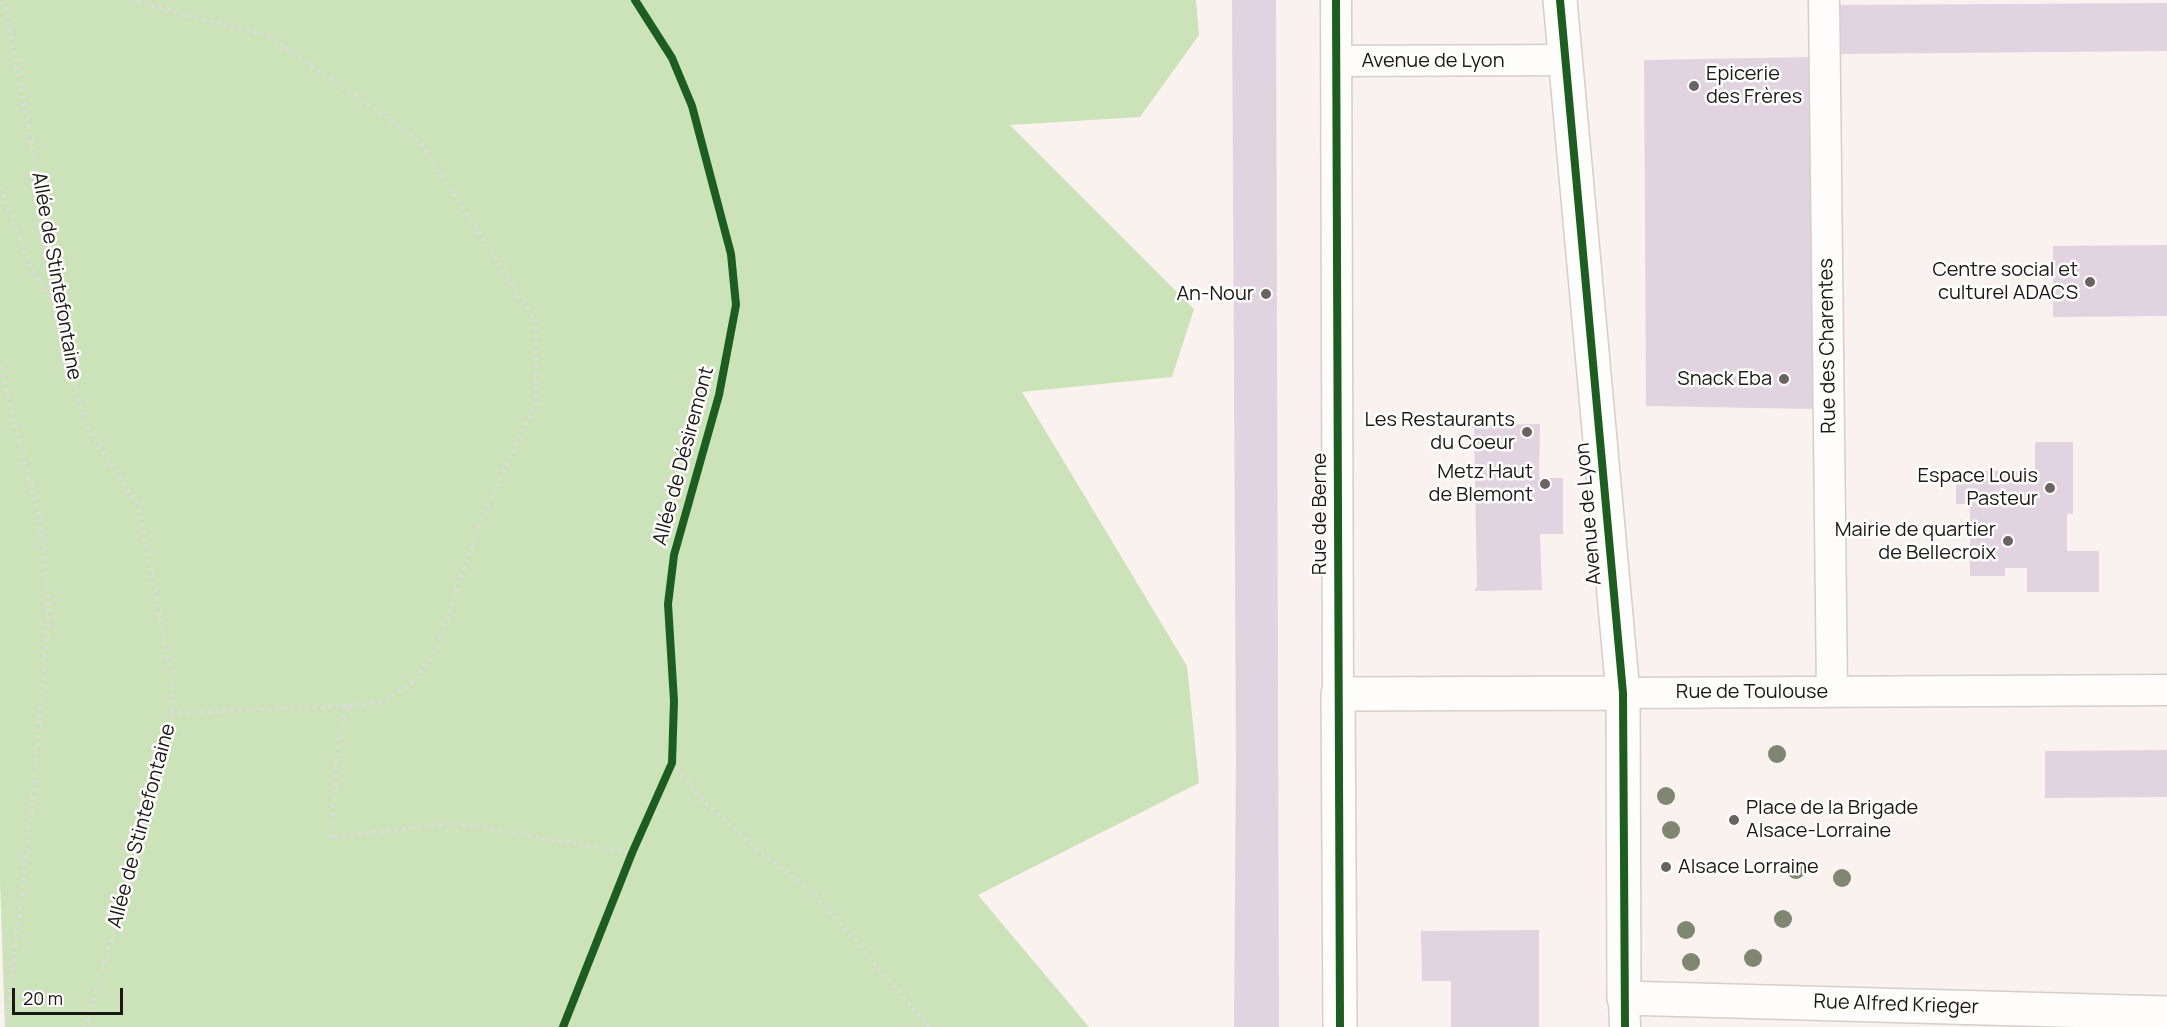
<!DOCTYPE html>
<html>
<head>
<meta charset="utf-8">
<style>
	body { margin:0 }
	#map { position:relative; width:2167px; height:1027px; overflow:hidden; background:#faf2ee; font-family:Manrope,sans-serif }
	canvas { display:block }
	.scale { position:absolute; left:12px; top:988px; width:111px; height:27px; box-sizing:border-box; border:3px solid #1c1815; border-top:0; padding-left:8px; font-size:18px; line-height:21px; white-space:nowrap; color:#1c1815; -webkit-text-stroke:4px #fff; paint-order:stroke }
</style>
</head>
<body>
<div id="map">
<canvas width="2167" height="1027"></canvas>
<div class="scale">20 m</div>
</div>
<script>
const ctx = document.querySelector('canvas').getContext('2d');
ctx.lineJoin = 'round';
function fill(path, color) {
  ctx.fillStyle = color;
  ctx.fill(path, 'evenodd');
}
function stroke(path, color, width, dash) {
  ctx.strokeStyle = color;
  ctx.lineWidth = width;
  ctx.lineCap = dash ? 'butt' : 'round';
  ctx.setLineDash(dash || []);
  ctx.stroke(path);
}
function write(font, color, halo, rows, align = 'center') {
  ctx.font = font + ' Manrope,sans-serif';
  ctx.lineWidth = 5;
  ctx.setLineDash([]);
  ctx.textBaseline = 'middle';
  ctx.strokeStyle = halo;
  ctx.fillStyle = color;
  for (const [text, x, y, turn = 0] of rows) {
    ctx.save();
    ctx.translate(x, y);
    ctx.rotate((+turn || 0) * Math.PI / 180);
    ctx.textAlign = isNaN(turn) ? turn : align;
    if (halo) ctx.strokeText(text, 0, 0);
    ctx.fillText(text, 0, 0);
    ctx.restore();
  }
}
const green = new Path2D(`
	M0,0h1196l3,35 -59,82 -130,8 184,184 -22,68 -150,15 165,274 12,117 -221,112 111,132h-1084l-5,-146z`);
const building = new Path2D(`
	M1232,0h44l3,1027h-45l2,-268z
	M2167,3v48l-329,3 -1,-49z
	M1813,57l3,352 -170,-3 -2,-346z
	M2167,245v71l-114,1v-71z
	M1540,424l-1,54h24v56h-23l2,56 -68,1 3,-4 -3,-159h-3l1,-3z
	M2035,442h38v72h-6v37h32v41h-72v-24h-22v8h-35v-72h-14v-33h63v7h16z
	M2167,750v47l-122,1v-47z
	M1539,930v97h-88v-46h-29l-1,-50z`);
const path = new Path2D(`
	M4,0l41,214 13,93 26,115 54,84 35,177 -3,52 -43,156 -42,136
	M130,0l138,36 151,104 117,182 1,79 -58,123 -41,122 -23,35 -33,21 -35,4 -8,27 -8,105 123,-15 178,30
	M0,187l32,84 24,34
	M0,367l40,152 9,93 -15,173 -28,242
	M171,713l176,-7
	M672,763l29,36 50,45 67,53 111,130
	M563,1027l69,-174 40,-90 2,-62 -6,-97 6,-49 45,-160 17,-90 -5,-51 -39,-148 -20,-48 -37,-58`);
const street = new Path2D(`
	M1336,0l2,694
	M1824,0l8,692
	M1337,61l229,-1
	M1623,693l544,-3
	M1624,998l1,29`);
const secondary = new Path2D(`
	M1560,0l63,693 1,305 543,15
	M1340,1027l-2,-333 285,-1`);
const cycleway = new Path2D(`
	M1336,0l4,1027
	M1560,0l63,693 2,334
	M563,1027l69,-174 40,-90 2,-62 -6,-97 6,-49 45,-160 17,-90 -5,-51 -39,-148 -20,-48 -37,-58`);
const trees = [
	[1777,754],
	[1666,796],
	[1671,830],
	[1796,870],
	[1842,878],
	[1783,919],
	[1686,930],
	[1753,958],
	[1691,962]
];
const markers = [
	[1694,86,6,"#6a6461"],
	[2090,282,6,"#6a6461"],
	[1266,294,6,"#6a6461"],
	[1784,379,6,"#6a6461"],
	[1527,432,6,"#6a6461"],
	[1545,484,6,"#6a6461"],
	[2050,488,6,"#6a6461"],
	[2008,541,6,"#6a6461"],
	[1734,820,6,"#6a6461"],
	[1666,867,6,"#6a6461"]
];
const streetNames = [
	["Avenue de Lyon",1433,61],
	["Allée de Stintefontaine",56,276,80],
	["Rue des Charentes",1828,346,-91],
	["Allée de Désiremont",684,456,-75],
	["Rue de Berne",1320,514,-90],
	["Avenue de Lyon",1589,514,-95],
	["Rue de Toulouse",1752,692],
	["Allée de Stintefontaine",142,826,-75],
	["Rue Alfred Krieger",1896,1005,2]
];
const poiNames = [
	["Epicerie",1706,74,"left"],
	["des Frères",1706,97,"left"],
	["Centre social et",2078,270],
	["culturel ADACS",2078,293],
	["An-Nour",1254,294],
	["Snack Eba",1772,379],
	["Les Restaurants",1515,420],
	["du Coeur",1515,443],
	["Metz Haut",1533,472],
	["de Blemont",1533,495],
	["Espace Louis",2038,476],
	["Pasteur",2038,499],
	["Mairie de quartier",1996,530],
	["de Bellecroix",1996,553],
	["Place de la Brigade",1746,808,"left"],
	["Alsace-Lorraine",1746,831,"left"],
	["Alsace Lorraine",1678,867,"left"]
];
fill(green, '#cce3b9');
fill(building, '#e2d3e0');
stroke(street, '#d5cecb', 33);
stroke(secondary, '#d5cecb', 36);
stroke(path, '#dddbda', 4, [3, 4.5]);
stroke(street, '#fefdfc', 30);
stroke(secondary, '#fefdfc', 33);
stroke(cycleway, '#1b5e20', 8);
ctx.fillStyle = '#7f8773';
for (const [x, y] of trees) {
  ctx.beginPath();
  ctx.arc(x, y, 9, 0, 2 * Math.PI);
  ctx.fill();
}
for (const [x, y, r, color] of markers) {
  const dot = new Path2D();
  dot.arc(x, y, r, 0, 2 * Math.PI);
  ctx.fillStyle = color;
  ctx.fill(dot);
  stroke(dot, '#fff', 2);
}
write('20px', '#1c1815', '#fff', streetNames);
write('20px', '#1c1815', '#fff', poiNames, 'right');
</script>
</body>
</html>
